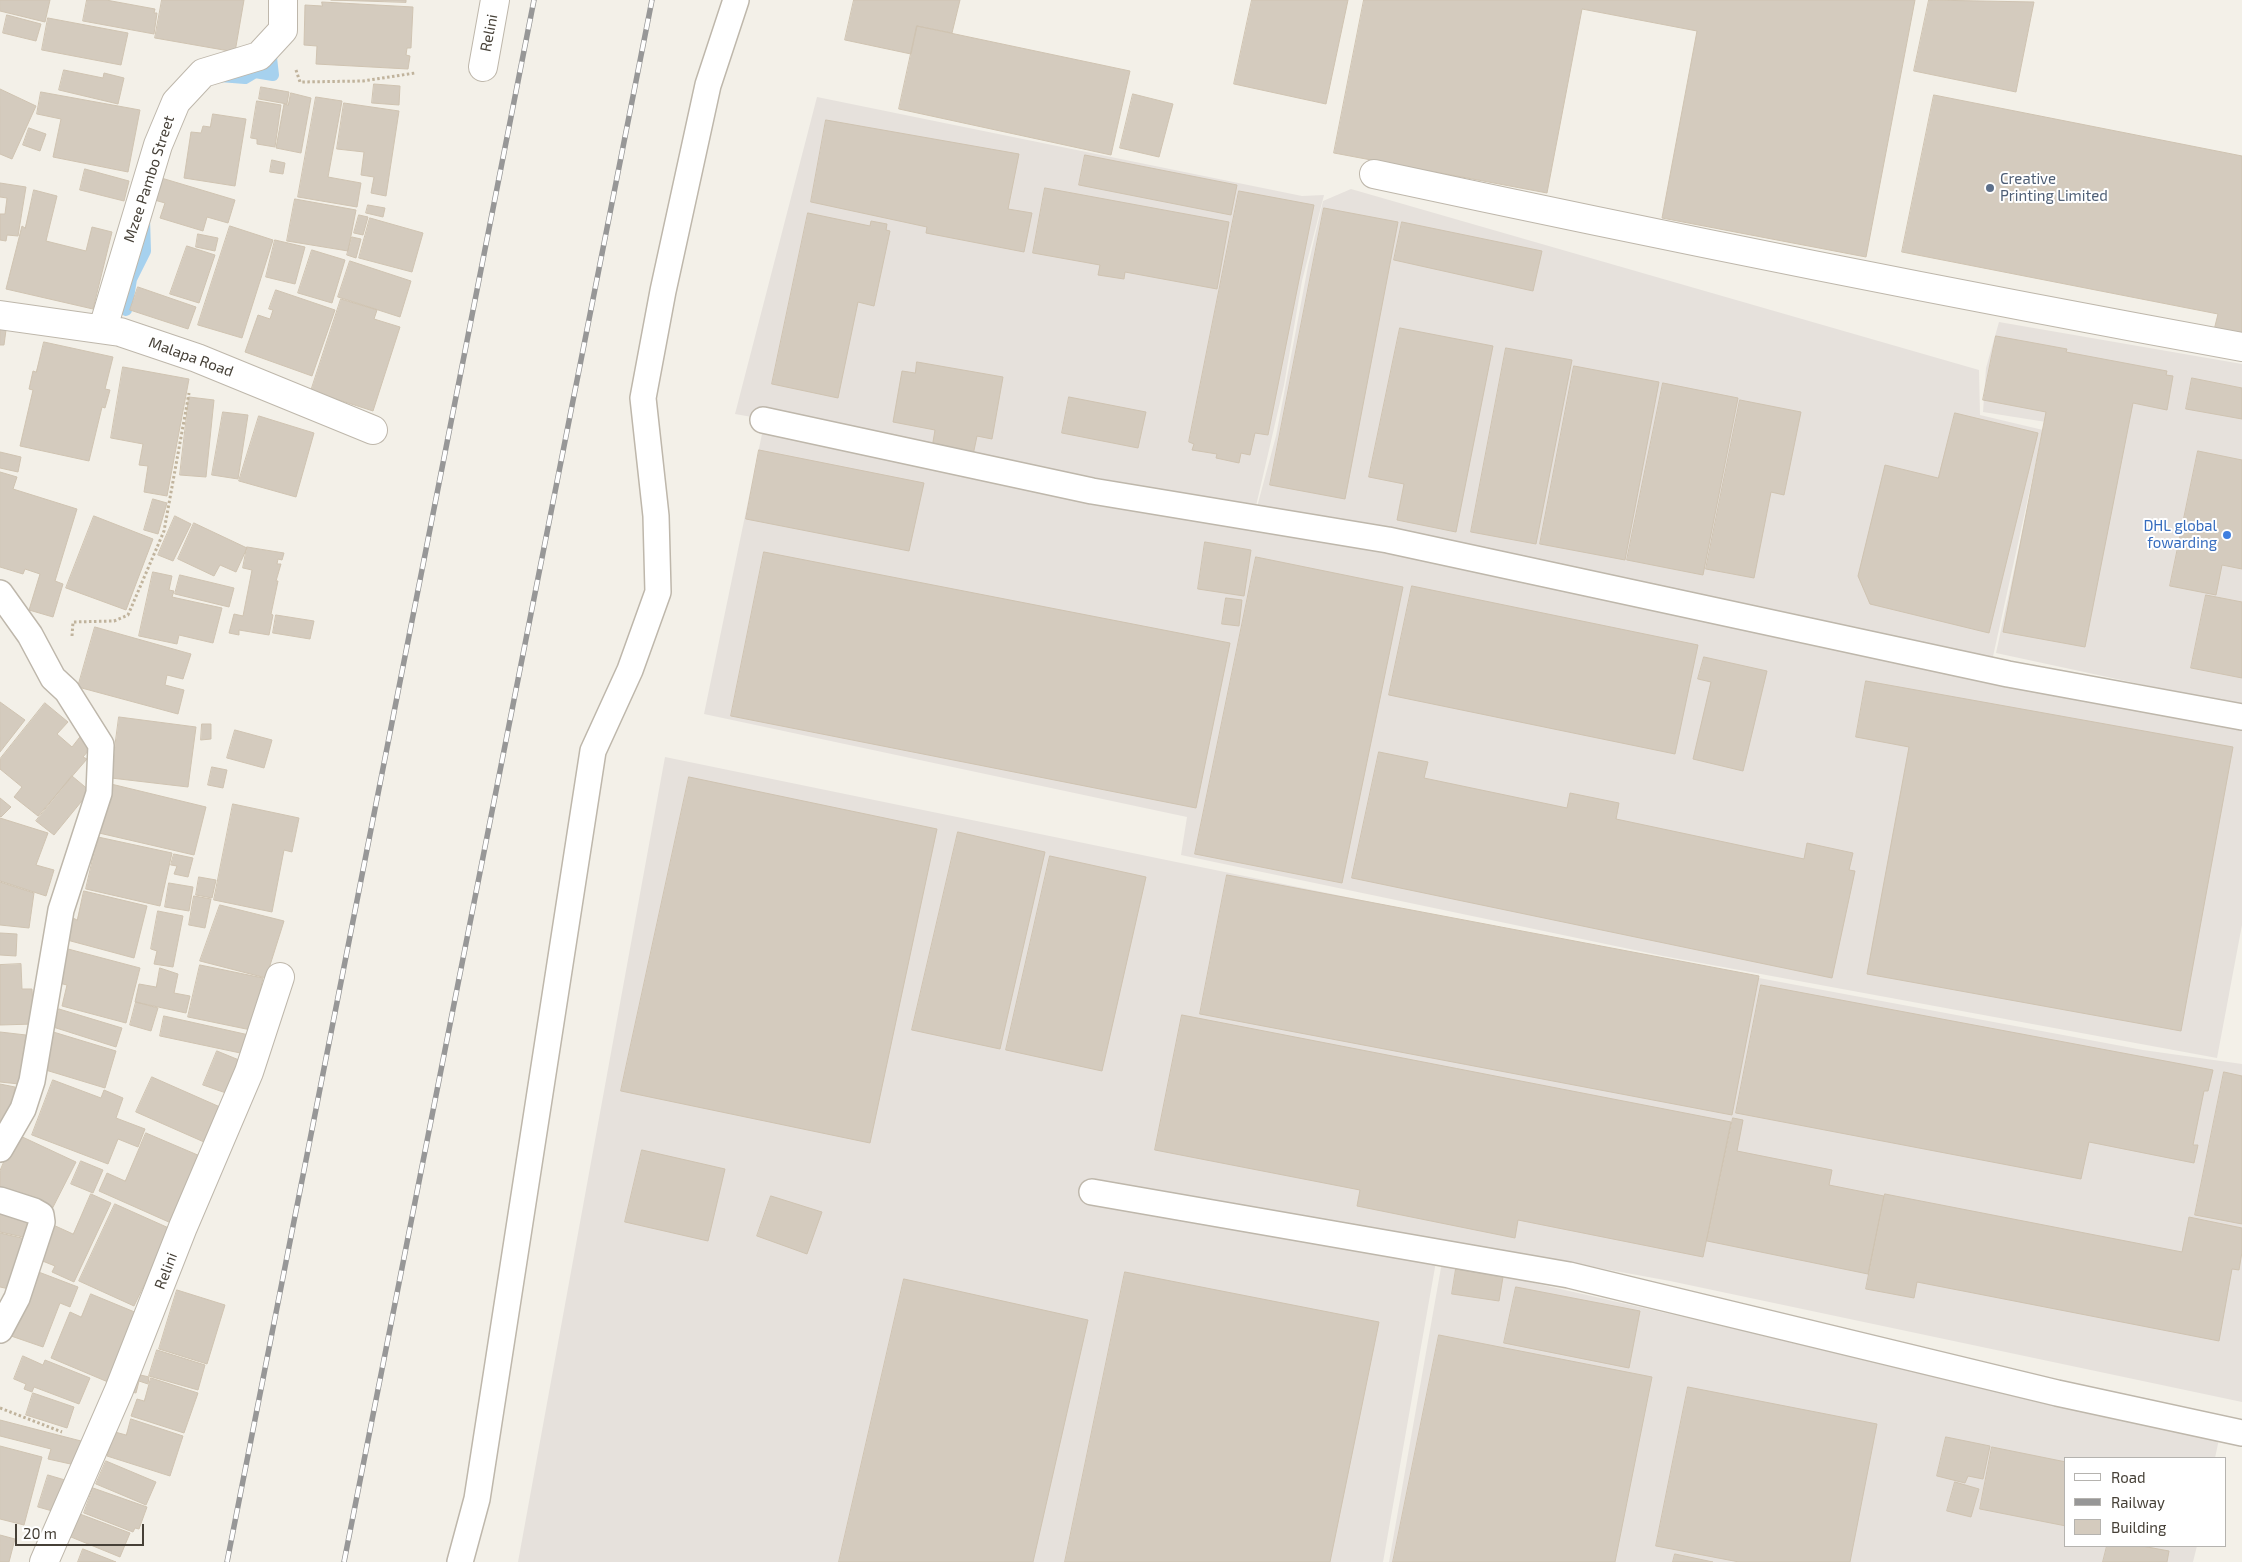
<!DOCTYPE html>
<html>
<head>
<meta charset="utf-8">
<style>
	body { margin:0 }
	#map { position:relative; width:2242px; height:1562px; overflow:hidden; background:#f3f0e8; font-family:"Exo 2",sans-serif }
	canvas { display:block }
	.legend { position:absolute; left:2064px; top:1457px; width:162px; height:90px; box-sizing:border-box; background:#fff; border:1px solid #b5b3af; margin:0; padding:6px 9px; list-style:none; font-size:15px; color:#464037 }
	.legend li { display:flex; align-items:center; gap:10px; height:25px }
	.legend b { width:25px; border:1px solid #b5b3af }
	.scale { position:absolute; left:15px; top:1524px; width:129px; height:22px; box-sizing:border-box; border:2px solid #464037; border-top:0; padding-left:6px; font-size:15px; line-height:18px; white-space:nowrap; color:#464037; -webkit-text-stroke:4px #fff; paint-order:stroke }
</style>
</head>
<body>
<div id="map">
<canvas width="2242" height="1562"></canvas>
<ul class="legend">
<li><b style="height:6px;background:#fff"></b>Road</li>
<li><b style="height:6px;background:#979797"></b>Railway</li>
<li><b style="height:14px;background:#d4cbbe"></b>Building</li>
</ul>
<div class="scale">20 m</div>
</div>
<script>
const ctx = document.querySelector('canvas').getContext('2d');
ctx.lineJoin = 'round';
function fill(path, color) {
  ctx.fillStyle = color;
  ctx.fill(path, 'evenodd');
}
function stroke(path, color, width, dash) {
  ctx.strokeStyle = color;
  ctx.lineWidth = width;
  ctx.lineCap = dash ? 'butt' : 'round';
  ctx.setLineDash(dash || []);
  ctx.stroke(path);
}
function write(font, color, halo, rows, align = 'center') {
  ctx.font = font + ' "Exo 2",sans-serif';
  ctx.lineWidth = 4;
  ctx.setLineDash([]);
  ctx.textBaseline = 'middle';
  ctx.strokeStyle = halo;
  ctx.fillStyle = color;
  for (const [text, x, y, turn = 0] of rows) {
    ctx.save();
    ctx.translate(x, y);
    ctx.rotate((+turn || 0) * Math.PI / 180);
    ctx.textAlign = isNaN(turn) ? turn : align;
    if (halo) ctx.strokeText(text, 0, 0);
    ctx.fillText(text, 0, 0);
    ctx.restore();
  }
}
const industrial = new Path2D(`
	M817,97l485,99 22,-1 -22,86 -18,104 -28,121 -521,-92z
	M1351,189l628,181 1,45 63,15 -51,231 -735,-154 19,-71 32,-170 15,-65z
	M1999,322l243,42v342l-246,-53 50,-231 -63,-10 3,-44z
	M763,429l690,135 789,161v200l-25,133 -554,-102 -482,-101 6,-38 -483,-103z
	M665,757l886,182 592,111 99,14v338l-572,-121 -230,-42 -57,323h-865z
	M1442,1262l777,177 -4,19h-149v88h131l-4,16h-804z`);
const stream = new Path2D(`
	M220,76l25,2 10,-6 18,3 -2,-17 4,-10
	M126,310l5,-31 14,-28 -1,-32`);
const building = new Path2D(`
	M0,0h50l-5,22 -45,-11z
	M87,0h19l49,9 -1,4h3l-3,21 -71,-13z
	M162,0h82l-9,52 -80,-14z
	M331,0h75v2z
	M854,0h106l-8,33 -35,-7 -6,28 -66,-14z
	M1252,0h96l-22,104 -92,-20z
	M1364,0h551l-49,257 -204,-39 35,-187 -115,-22 -35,184 -213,-40z
	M1929,0l105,2 -18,90 -102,-21z
	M322,2l91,5 -2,41h-4l-1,7 4,1 -2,13 -92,-5 1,-18 -13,-1 1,-40 17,1z
	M7,15l34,9 -5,17 -33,-8z
	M48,18l80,15 -7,32 -79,-15z
	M917,26l213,45 -19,84 -212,-46z
	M64,70l39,8 1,-5 20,5 -6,26 -59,-14z
	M374,84l26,2 -1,19 -27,-2z
	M261,87l28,5 -2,12 -28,-5z
	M0,89l36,17 -24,53 -12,-5z
	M41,92l99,18 -12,62 -75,-15 8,-38 -24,-5z
	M291,93l20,5 -10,55 -25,-5 8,-44 4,1z
	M1133,94l40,10 -14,53 -39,-9z
	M1934,95l308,61v178h-29l5,-20 -316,-62z
	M316,97l26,4 -14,76 33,6 -4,24 -59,-10z
	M257,101l24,4 -6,42 -18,-3v-5l-6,-1z
	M344,103l55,8 -13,85 -15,-3 3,-16 -13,-2 3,-23 -27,-3z
	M213,114l33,5 -11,67 -51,-8 7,-46 10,1 2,-7 7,1z
	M826,120l193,34 -11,55 24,4 -8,39 -98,-19 1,-6 -116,-25z
	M29,128l17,6 -6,17 -17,-6z
	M1085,155l152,30 -6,30 -152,-30z
	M272,160l13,3 -2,11 -13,-2z
	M85,169l44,12 -5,20 -44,-11z
	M158,177l77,23 -7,23 -21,-6 -4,14 -43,-13 5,-15 -14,-4z
	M0,183l26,4 -8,49 -11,-1 -1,6 -6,-1v-26h5l2,-16 -7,-1z
	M1045,188l184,34 -12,67 -92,-17 -1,7 -26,-4 2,-10 -67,-12z
	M34,190l23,6 -11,45 40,10 6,-24 20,5 -19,77 -87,-20 16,-63 3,2z
	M1239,191l75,14 -46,230 -13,-2 -5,22 -9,-2 -2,10 -23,-5 1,-4 -25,-4 2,-6 -5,-2z
	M295,199l61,11 -8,41 -61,-10z
	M368,205l17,3 -2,9 -17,-4z
	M1324,208l74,14 -53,277 -75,-14z
	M808,213l62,13 1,-5 16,3 -1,6 4,1 -16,75 -16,-4 -20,96 -66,-14z
	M359,215l9,2 -5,18 -9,-2z
	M370,218l53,15 -11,39 -53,-14z
	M1402,222l140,29 -9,40 -139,-31z
	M230,226l43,14 -31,98 -44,-13z
	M198,234l20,4 -3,13 -19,-4z
	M352,237l9,2 -5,19 -9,-3z
	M275,240l30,7 -10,37 -29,-7z
	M187,246l28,9 -16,48 -29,-9z
	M312,250l33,10 -13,43 -34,-10z
	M350,261l61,20 -11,36 -62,-20z
	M138,287l58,20 -8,22 -58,-19z
	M276,290l59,20 -23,66 -67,-24 13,-37 12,4 3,-9 -4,-1z
	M341,299l36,11 -3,9 26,8 -27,84 -62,-20z
	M0,322v7l6,1 -2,15h-4z
	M1400,328l93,18 -37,186 -59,-12 7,-36 -35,-7z
	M1996,336l71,13 -1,3 101,19 -1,4 7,1 -6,34 -34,-7 -48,244 -82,-15 43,-220 -63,-12z
	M44,342l69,15 -8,32 5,1 -5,18 -3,-1 -13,54 -69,-15 13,-56 -4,-1 4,-18 3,1z
	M1506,348l66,12 -36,184 -65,-12z
	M917,362l86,15 -11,62 -15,-3 -4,19 -41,-7 3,-18 -42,-8 9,-51 13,2z
	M1574,366l85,16 -34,178 -85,-16z
	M123,367l66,12 -22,117 -23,-4 4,-26 -9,-1 4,-21 -32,-6z
	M2192,378l50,10v31l-56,-10z
	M1663,383l75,15 -35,177 -76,-15z
	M189,397l25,3 -8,77 -26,-2z
	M1069,397l77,15 -8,36 -76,-15z
	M1740,400l61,12 -17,83 -13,-3 -17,86 -48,-9z
	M223,412l25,3 -10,64 -26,-4z
	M1955,413l83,20 -49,200 -119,-29 -12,-28 27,-111 53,13z
	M259,416l55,17 -18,64 -57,-16z
	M759,450l165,33 -15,68 -163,-32z
	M2198,451l44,9v109l-20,-4 -6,30 -46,-9z
	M0,452l21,5 -3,15 -18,-4z
	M0,472l17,5 -4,12 64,20 -22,72 8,3 -10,33 -24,-7 11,-36 -15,-5 -2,5 -23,-7z
	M153,499l14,4 -9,31 -14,-4z
	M94,516l59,23 -27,71 -60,-22z
	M175,516l16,8 -18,37 -15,-6z
	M194,523l53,25 -11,24 -16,-7 -6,11 -36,-17z
	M1205,542l46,8 -7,46 -46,-7z
	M247,547l37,6 -2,7 -4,-1 -1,5h4l-5,17h2l-7,33 2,1 -4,20 -30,-5v5l-10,-2 5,-19 9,2 9,-46 -9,-2z
	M764,552l466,91 -34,165 -465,-92z
	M1256,557l147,30 -61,296 -147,-29z
	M153,572l19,4 -3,14 5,1 -2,6 50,11 -9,35 -34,-8 -2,9 -38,-8z
	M180,575l54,13 -5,19 -54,-13z
	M1412,586l286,59 -23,109 -286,-59z
	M2206,595l36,7v76l-51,-10z
	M1226,598l16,2 -3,26 -17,-2z
	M276,615l38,6 -4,18 -37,-6z
	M95,627l96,27 -8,25 -16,-4 -2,10 19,5 -6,24 -100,-27z
	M1704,657l63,14 -24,100 -50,-12 18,-77 -13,-3z
	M1866,681l367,66 -52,284 -314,-57 42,-227 -53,-10z
	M0,702l25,18 -25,32z
	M45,703l23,19 -11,12 15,13 11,-14 12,10 -12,14 4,2 -49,57 -24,-19 8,-10 -22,-18v-10z
	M119,717l77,10 -8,60 -77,-9z
	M202,724h9v15l-10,1z
	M235,730l37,10 -8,28 -37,-10z
	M1379,752l49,10 -4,16 143,30 3,-15 49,10 -3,16 188,40 3,-16 46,10 -4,17 6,1 -23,107 -480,-100z
	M212,767l15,3 -4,18 -15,-3z
	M72,776l18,15 -36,44 -18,-14z
	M689,777l248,52 -67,314 -249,-52z
	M111,784l95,23 -12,48 -95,-22z
	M0,798l11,9 -10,10 -1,-1z
	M233,804l66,14 -7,34 -8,-2 -12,62 -58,-12z
	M0,818l48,15 -12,32 18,5 -8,26 -46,-15z
	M958,832l87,20 -45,197 -88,-19z
	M98,837l74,16 -12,53 -74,-17z
	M174,854l19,4 -5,19 -14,-3 3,-8 -6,-1z
	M1050,856l96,21 -44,194 -96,-21z
	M1227,875l532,101 -27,139 -532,-101z
	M199,877l17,3 -4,18 -16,-3z
	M0,882l34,11 -5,35 -29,-3z
	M169,883l24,4 -4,24 -24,-4z
	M84,891l63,15 -13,52 -67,-18 6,-22 4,2z
	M194,896l17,3 -6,29 -16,-3z
	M220,905l64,16 -18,57 -66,-17z
	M158,911l25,5 -10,51 -19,-3 3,-13 -6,-2z
	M0,933l17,1 -1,22 -16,-1z
	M68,949l72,19 -14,55 -64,-17 5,-21 -8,-2z
	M21,964l1,25h10l2,35 -34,1v-60z
	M200,965l63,13 -12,52 -63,-13z
	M160,968l18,6 -4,19 16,3 -4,17 -51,-11 4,-18 17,3z
	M1761,985l452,85 -5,21h-4l-11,54h5l-4,18 -105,-21 -8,37 -345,-66z
	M136,1002l22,6 -7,23 -21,-6z
	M59,1009l63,19 -6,19 -63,-20z
	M1182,1015l549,107 -28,135 -185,-37 -3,18 -158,-32 3,-16 -205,-40z
	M164,1016l85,19 -4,19 -85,-18z
	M50,1031l66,20 -11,37 -66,-20z
	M0,1032l26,3 -7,49 -19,-2z
	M217,1051l22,9 -13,33 -23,-8z
	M2224,1072l18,4v148l-47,-9z
	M152,1077l68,30 -16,35 -68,-30z
	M53,1080l48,18 3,-8 19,8 -7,20 29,11 -7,18 -20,-8 -10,25 -76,-29z
	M0,1084l15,3 -8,48 -7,-2z
	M1733,1118l10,2 -6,31 95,19 -3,15 55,11 -16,78 -161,-33z
	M146,1133l54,23 -29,67 -72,-32 8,-18 18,8z
	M16,1134l60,28 -27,53 -49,-21v-23z
	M642,1150l83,19 -17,72 -83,-19z
	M81,1161l22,9 -10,23 -22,-9z
	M91,1194l20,9 -37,79 -22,-10 3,-6 -15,-6 11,-36 22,10z
	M1885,1194l297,58 7,-35 53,11v24l-3,18 -7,-1 -13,72 -302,-59 -3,16 -48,-9z
	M771,1196l51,16 -15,42 -50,-18z
	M0,1203l31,9 -8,25 -23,-5z
	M115,1204l56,25 -37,77 -55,-25z
	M0,1233l26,6 -12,51 -14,-3z
	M1456,1269l47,8 -4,24 -47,-7z
	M36,1271l42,16 -8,20 -10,-4 -17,44 -32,-11z
	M1125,1272l254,50 -49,240h-265z
	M904,1279l184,41 -55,242h-194z
	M1516,1287l124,24 -11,57 -125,-25z
	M177,1290l48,15 -18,59 -48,-15z
	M91,1294l46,19 -29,69 -57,-24 19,-46 11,5z
	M1439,1335l213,42 -37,185h-222z
	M157,1350l48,15 -7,25 -49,-14z
	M23,1356l20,9 2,-5 45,18 -11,26 -45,-17 -2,5 -8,-3 2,-5 -12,-5z
	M132,1373l17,4 -1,7 -9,-3 -3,12 -9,-2z
	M151,1378l47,15 -14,40 -53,-17 6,-17 7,2z
	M1688,1387l189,37 -27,138h-111l-83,-16z
	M33,1393l41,14 -7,21 -41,-13z
	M131,1419l52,17 -13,40 -63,-20 8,-24 11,3z
	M0,1420l81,21 -6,24 -27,-6 3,-10 -51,-13z
	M1946,1437l44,9 -7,33 -15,-3 -3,7 -28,-7z
	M0,1446l42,11 -18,68 -24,-6z
	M1992,1447l74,15v64l-86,-17z
	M106,1461l50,21 -10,23 -50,-21z
	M48,1475l17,5 -9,32 -18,-5z
	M1955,1482l24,7 -8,28 -24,-6z
	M93,1488l54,19 -8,22 -4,-1 -2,4 -49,-19z
	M80,1514l50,19 -10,24 -49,-20z
	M0,1535l15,4 -6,23h-9z
	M2107,1546h35l27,5 -2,11h-64z
	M83,1549l33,13h-38z
	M1675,1554l38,8h-40z`);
const path = new Path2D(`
	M296,70l4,12 63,-1 52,-8
	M72,636l1,-14 41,-1 14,-6 36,-84 25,-138
	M0,1408l62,24`);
const service = new Path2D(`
	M763,420l329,71 296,49 620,134 234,43
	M0,593l30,42 23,43 14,13 34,54 -2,48 -38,117 -29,171 -9,28 -23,40
	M1092,1192l477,83 488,118 185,40
	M0,1200l34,11 7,4 1,7 -25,76 -17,32
	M460,1562l17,-63 116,-748 37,-81 28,-78 -2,-76 -13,-118 20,-107 45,-206 28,-85`);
const minor = new Path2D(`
	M483,67l12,-67
	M1374,174c288,62 578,120 868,173
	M0,315l120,17 77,26 176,72
	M103,328l55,-183 18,-43 27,-29 56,-17 24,-26v-30
	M44,1562l75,-172 64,-163 66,-155 31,-95`);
const rail = new Path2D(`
	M227,1562l307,-1562
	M344,1562l308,-1562`);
const markers = [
	[1990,188,5,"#5c6f8a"],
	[2227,535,5,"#3f7fe0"]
];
const streetNames = [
	["Relini",489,33,-79],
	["Mzee Pambo Street",149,179,-72],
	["Malapa Road",191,357,20],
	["Relini",166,1271,-69]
];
const serviceNames = [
	["Creative",2000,179],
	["Printing Limited",2000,196]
];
const shopNames = [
	["DHL global",2217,526],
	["fowarding",2217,543]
];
fill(industrial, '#e6e1dc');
stroke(stream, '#a6d1ee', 12);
fill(building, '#d4cbbe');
stroke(building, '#cfc3b1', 1);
stroke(service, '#beb7ab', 28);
stroke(minor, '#beb7ab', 30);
stroke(path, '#c0b39c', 3, [2.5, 2.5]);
stroke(service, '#fff', 25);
stroke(minor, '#fff', 28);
stroke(rail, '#979797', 5.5);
stroke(rail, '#fff', 4, [11]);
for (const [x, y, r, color] of markers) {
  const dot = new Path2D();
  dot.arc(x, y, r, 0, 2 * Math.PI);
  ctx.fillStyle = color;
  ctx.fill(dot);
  stroke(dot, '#fff', 2);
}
write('15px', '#464037', '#fff', streetNames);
write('15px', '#4e5e75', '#fff', serviceNames, 'left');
write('15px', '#366cbe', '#fff', shopNames, 'right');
</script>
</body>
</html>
